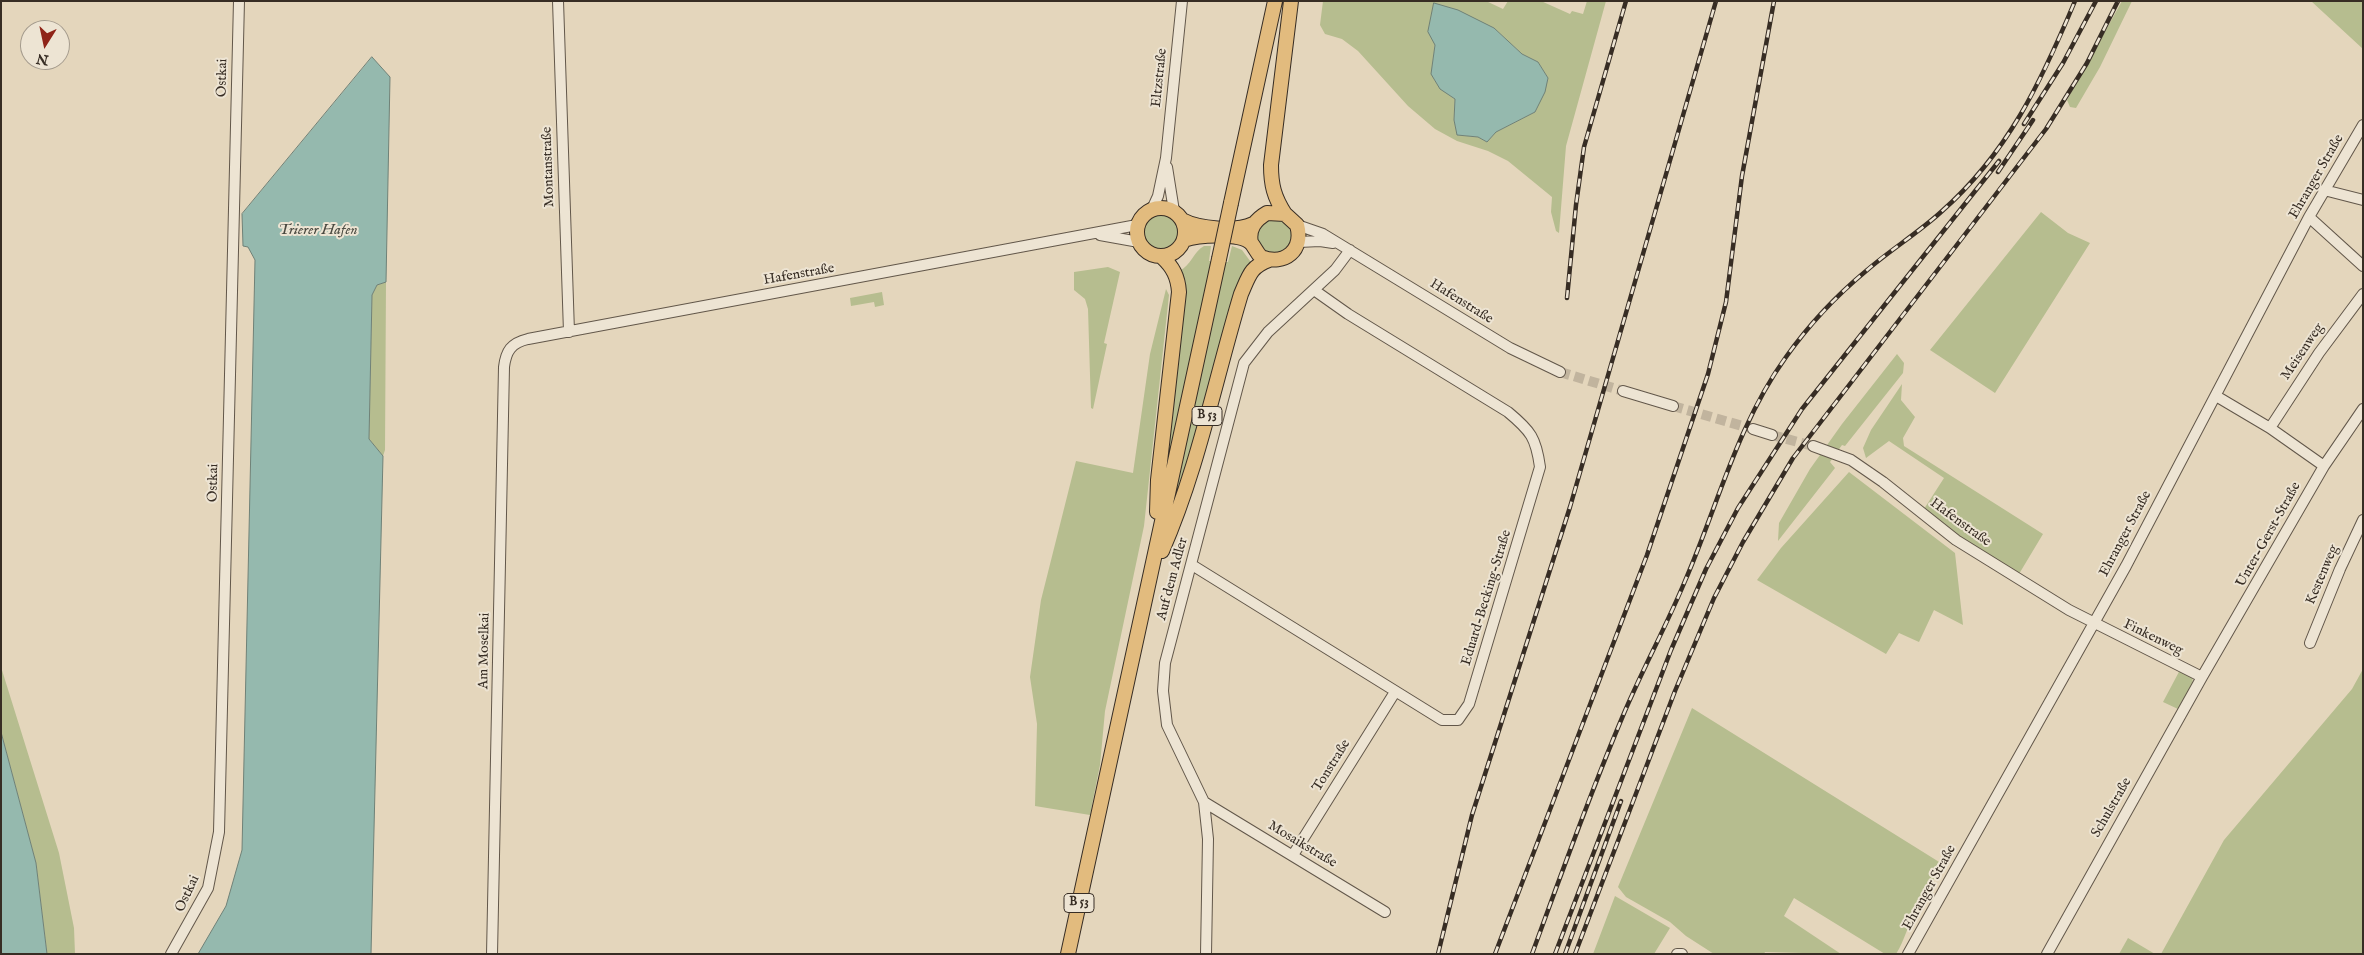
<!DOCTYPE html>
<html>
<head>
<meta charset="utf-8">
<style>
	body { margin:0 }
	#map { position:relative; width:2364px; height:955px; overflow:hidden; background:#e4d6bc; font-family:"IM FELL English",serif }
	canvas { display:block }
	.frame { position:absolute; inset:0; border:2px solid #372d24; pointer-events:none }
	.north { position:absolute; left:20px; top:20px; width:50px; height:50px; box-sizing:border-box; background:#ede4d3; border:1px solid #a49b8d; border-radius:50%; rotate:190deg; font-size:14px; font-weight:700; line-height:20px; text-align:center; color:#372d24 }
	.north::after { content:''; display:block; margin:auto; width:18px; height:22px; background:#8f2418; clip-path:polygon(50% 0,100% 100%,50% 72%,0 100%) }
</style>
</head>
<body>
<div id="map">
<canvas width="2364" height="955"></canvas>
<div class="frame"></div>
<div class="north">N</div>
</div>
<script>
const ctx = document.querySelector('canvas').getContext('2d');
ctx.lineJoin = 'round';
function fill(path, color) {
  ctx.fillStyle = color;
  ctx.fill(path, 'evenodd');
}
function stroke(path, color, width, dash) {
  ctx.strokeStyle = color;
  ctx.lineWidth = width;
  ctx.lineCap = dash ? 'butt' : 'round';
  ctx.setLineDash(dash || []);
  ctx.stroke(path);
}
function write(font, color, halo, rows, align = 'center') {
  ctx.font = font + ' "IM FELL English",serif';
  ctx.lineWidth = 4;
  ctx.setLineDash([]);
  ctx.textBaseline = 'middle';
  ctx.strokeStyle = halo;
  ctx.fillStyle = color;
  for (const [text, x, y, turn = 0] of rows) {
    ctx.save();
    ctx.translate(x, y);
    ctx.rotate((+turn || 0) * Math.PI / 180);
    ctx.textAlign = isNaN(turn) ? turn : align;
    if (halo) ctx.strokeText(text, 0, 0);
    ctx.fillText(text, 0, 0);
    ctx.restore();
  }
}
const green = new Path2D(`
	M1323,1h163l17,8 5,-8h33l29,13 2,-3 11,3 4,-13h19l-40,145 -7,87 -3,-2 -5,-19 1,-15 -44,-36 -20,-10 -31,-10 -22,-12 -27,-23 -50,-55 -16,-12 -17,-5 -5,-9zM1476,21l18,7 28,26 16,8 10,16 -13,34 -39,20 -9,10 -9,-5 -20,-2 -4,-15 1,-21c-27,-19 -24,-23 -20,-54z
	M2122,1h10l-32,66 -24,41 -6,-1 -3,-7z
	M2311,1h52v48z
	M2041,212l27,21 22,10 -95,150 -65,-43z
	M1144 233a18 18 0 1 1 36 0a18 18 0 1 1-36 0Z
	M1256 236a18 18 0 1 1 36 0a18 18 0 1 1-36 0Z
	M1204,246h7l-2,15h2l-47,226 15,-216c12,-5 14,-19 25,-25z
	M1232,246l10,4 11,15 -79,242h-3l54,-245h3z
	M1108,267l12,5 -16,71 3,1 -14,65 -2,-1 -3,-99 -3,-10 -11,-9v-18z
	M386,282l-1,168 -2,6 -14,-17 3,-144 5,-10z
	M1166,289l3,6 -25,231 -39,185 -5,54 -10,50 -55,-9 2,-82 -7,-47 11,-77 35,-139 57,12 17,-119z
	M882,292l2,13 -9,2 -1,-5 -23,4 -1,-8z
	M1897,354l7,9 -1,10 -58,73 -3,-1 -12,17 5,6 -57,73 1,-18 31,-54 32,-45z
	M1902,384l-1,16 14,17 -12,21 1,8 139,88 -24,40 -61,-38 -34,-27 20,-31 -55,-37 -23,17 -3,-10 8,-18z
	M1849,472l106,81 8,72 -29,-15 -15,32 -20,-9 -13,21 -129,-74 24,-32z
	M1,667l58,186 15,75 1,26h-28l-11,-91 -35,-131z
	M2181,668l11,8 1,7 -15,26 -15,-7z
	M2363,669v285h-202l63,-114 128,-151z
	M1692,708l252,157 -10,15 -6,4c-2,10 -8,16 -12,25 -8,15 -11,31 -20,45h-11l-91,-56 -10,18 57,38 -76,-2 -1,2h-50l-28,-18 -16,-14 -44,-25 -8,-10z
	M1615,896l55,32 -16,26h-61z
	M2128,938l27,16h-36z`);
const water = new Path2D(`
	M1434,3l24,7 36,18 28,26 16,8 10,16 -3,14 -10,20 -39,20 -9,10 -9,-5 -21,-2 -3,-15 1,-21 -15,-10 -9,-15 4,-29 -7,-13z
	M372,57l18,20 -4,205 -9,3 -5,10 -3,144 14,17 -12,498h-173l28,-48 16,-56 13,-590 -7,-13 -5,-1 -1,-32z
	M1,732l35,131 11,91h-46z`);
const minorTunnel = new Path2D(`
	M1560,372l63,19
	M1673,406l80,23
	M1772,435l41,11`);
const minor = new Path2D(`
	M558,1l11,331
	M1167,167l7,44
	M2324,190l39,10
	M1152,209l6,-13 8,-38 16,-157
	M2309,217l54,49
	M1297,225l26,9 187,114 50,24
	M1100,235l39,7
	M1299,242l21,-1 13,2
	M1623,391l50,15
	M2216,396l54,32 54,38
	M2270,428l49,-75 44,-59
	M1753,429l19,6
	M1813,446l38,14 32,22 73,58 113,70 133,67
	M1192,565l250,155h16l11,-16 71,-237c-4,-29 -9,-36 -32,-55l-160,-98 -34,-24
	M2310,643l30,-74 23,-49
	M1204,802l181,110
	M1293,855l102,-163
	M171,954l37,-66 11,-56 20,-831
	M492,954l12,-587c2,-16 7,-24 24,-28l609,-114
	M1206,954l2,-115 -4,-37 -37,-77 -4,-34 2,-28 79,-300 24,-31 67,-62 15,-20
	M1677,954h5
	M1908,954l218,-388 183,-349 54,-92
	M2047,954l155,-277 122,-211 39,-57`);
const major = new Path2D(`
	M1231,203l44,-202
	M1137 232a24 24 0 1 1 48 0a24 24 0 1 1-48 0Z
	M1285,214c-11,-17 -14,-29 -14,-49l20,-164
	M1182,220c17,9 54,12 71,4
	M1184,240c14,-5 57,-8 68,4 3,4 5,9 9,13 24,9 43,-7 36,-32l-12,-11 -18,-1c-12,7 -19,16 -16,30
	M1157,512l1,-32 21,-188c-1,-15 -6,-25 -17,-35
	M1162,551c36,-82 53,-171 79,-257 8,-18 9,-27 28,-34
	M1068,954l151,-695`);
const rail = new Path2D(`
	M2024,124l39,-61 33,-62
	M1998,172l35,-52
	M1567,298l9,-93 8,-58 42,-146
	M1438,954l34,-139 98,-308 146,-506
	M1495,954l152,-399 61,-181 18,-72 16,-126 32,-175
	M1532,954c29,-79 57,-158 90,-236 19,-46 44,-91 63,-137 33,-76 52,-156 101,-224 22,-31 51,-62 80,-86 24,-21 52,-38 75,-59 67,-59 100,-130 134,-211
	M1555,954l116,-304 35,-81 32,-61 64,-99 197,-248
	M1565,954l56,-153
	M1575,954l100,-263 39,-93 29,-56 50,-84 253,-329 41,-66 31,-62`);
const majorBridge = new Path2D(`
	M1219,259l12,-56`);
const shields = [
	[1207,416,30],
	[1079,903,30]
];
const shieldNames = [
	["B 53",1207,416],
	["B 53",1079,903]
];
const streetNames = [
	["Ostkai",223,78,-89],
	["Eltzstraße",1160,78,-84],
	["Montanstraße",549,167,-92],
	["Ehranger Straße",2317,177,-60],
	["Hafenstraße",799,275,-10],
	["Hafenstraße",1461,302,32],
	["Meisenweg",2303,352,-56],
	["Ostkai",214,483,-89],
	["Hafenstraße",1960,523,36],
	["Ehranger Straße",2126,534,-62],
	["Unter-Gerst-Straße",2269,535,-61],
	["Kestenweg",2323,575,-67],
	["Auf dem Adler",1173,579,-75],
	["Eduard-Becking-Straße",1487,598,-73],
	["Finkenweg",2153,638,26],
	["Am Moselkai",485,651,-89],
	["Tonstraße",1332,766,-58],
	["Schulstraße",2112,808,-60],
	["Mosaikstraße",1302,845,31],
	["Ehranger Straße",1930,888,-61],
	["Ostkai",188,894,-65]
];
const waterNames = [
	["Trierer Hafen",318,231]
];
fill(green, '#b6bd8f');
fill(water, '#95b9ae');
stroke(water, '#6f8177', 1);
stroke(minorTunnel, '#c1b49e', 10, [10, 5]);
stroke(minor, '#62574a', 12);
stroke(major, '#372d24', 16);
stroke(minor, '#ede4d3', 10);
stroke(major, '#e2bb7e', 14);
stroke(rail, '#372d24', 4.5);
stroke(rail, '#ede4d3', 2.5, [8]);
stroke(majorBridge, '#372d24', 16, []);
stroke(majorBridge, '#e2bb7e', 14);
for (const [x, y, w] of shields) {
  const box = new Path2D();
  box.roundRect(x - w / 2, y - 9.5, w, 19, 4);
  ctx.fillStyle = '#ede4d3';
  ctx.fill(box);
  stroke(box, '#372d24', 1);
}
write('bold 12px', '#372d24', null, shieldNames);
write('14px', '#372d24', '#ede4d3', streetNames);
write('italic 15px', '#4a4940', '#ede4d3', waterNames);
</script>
</body>
</html>
